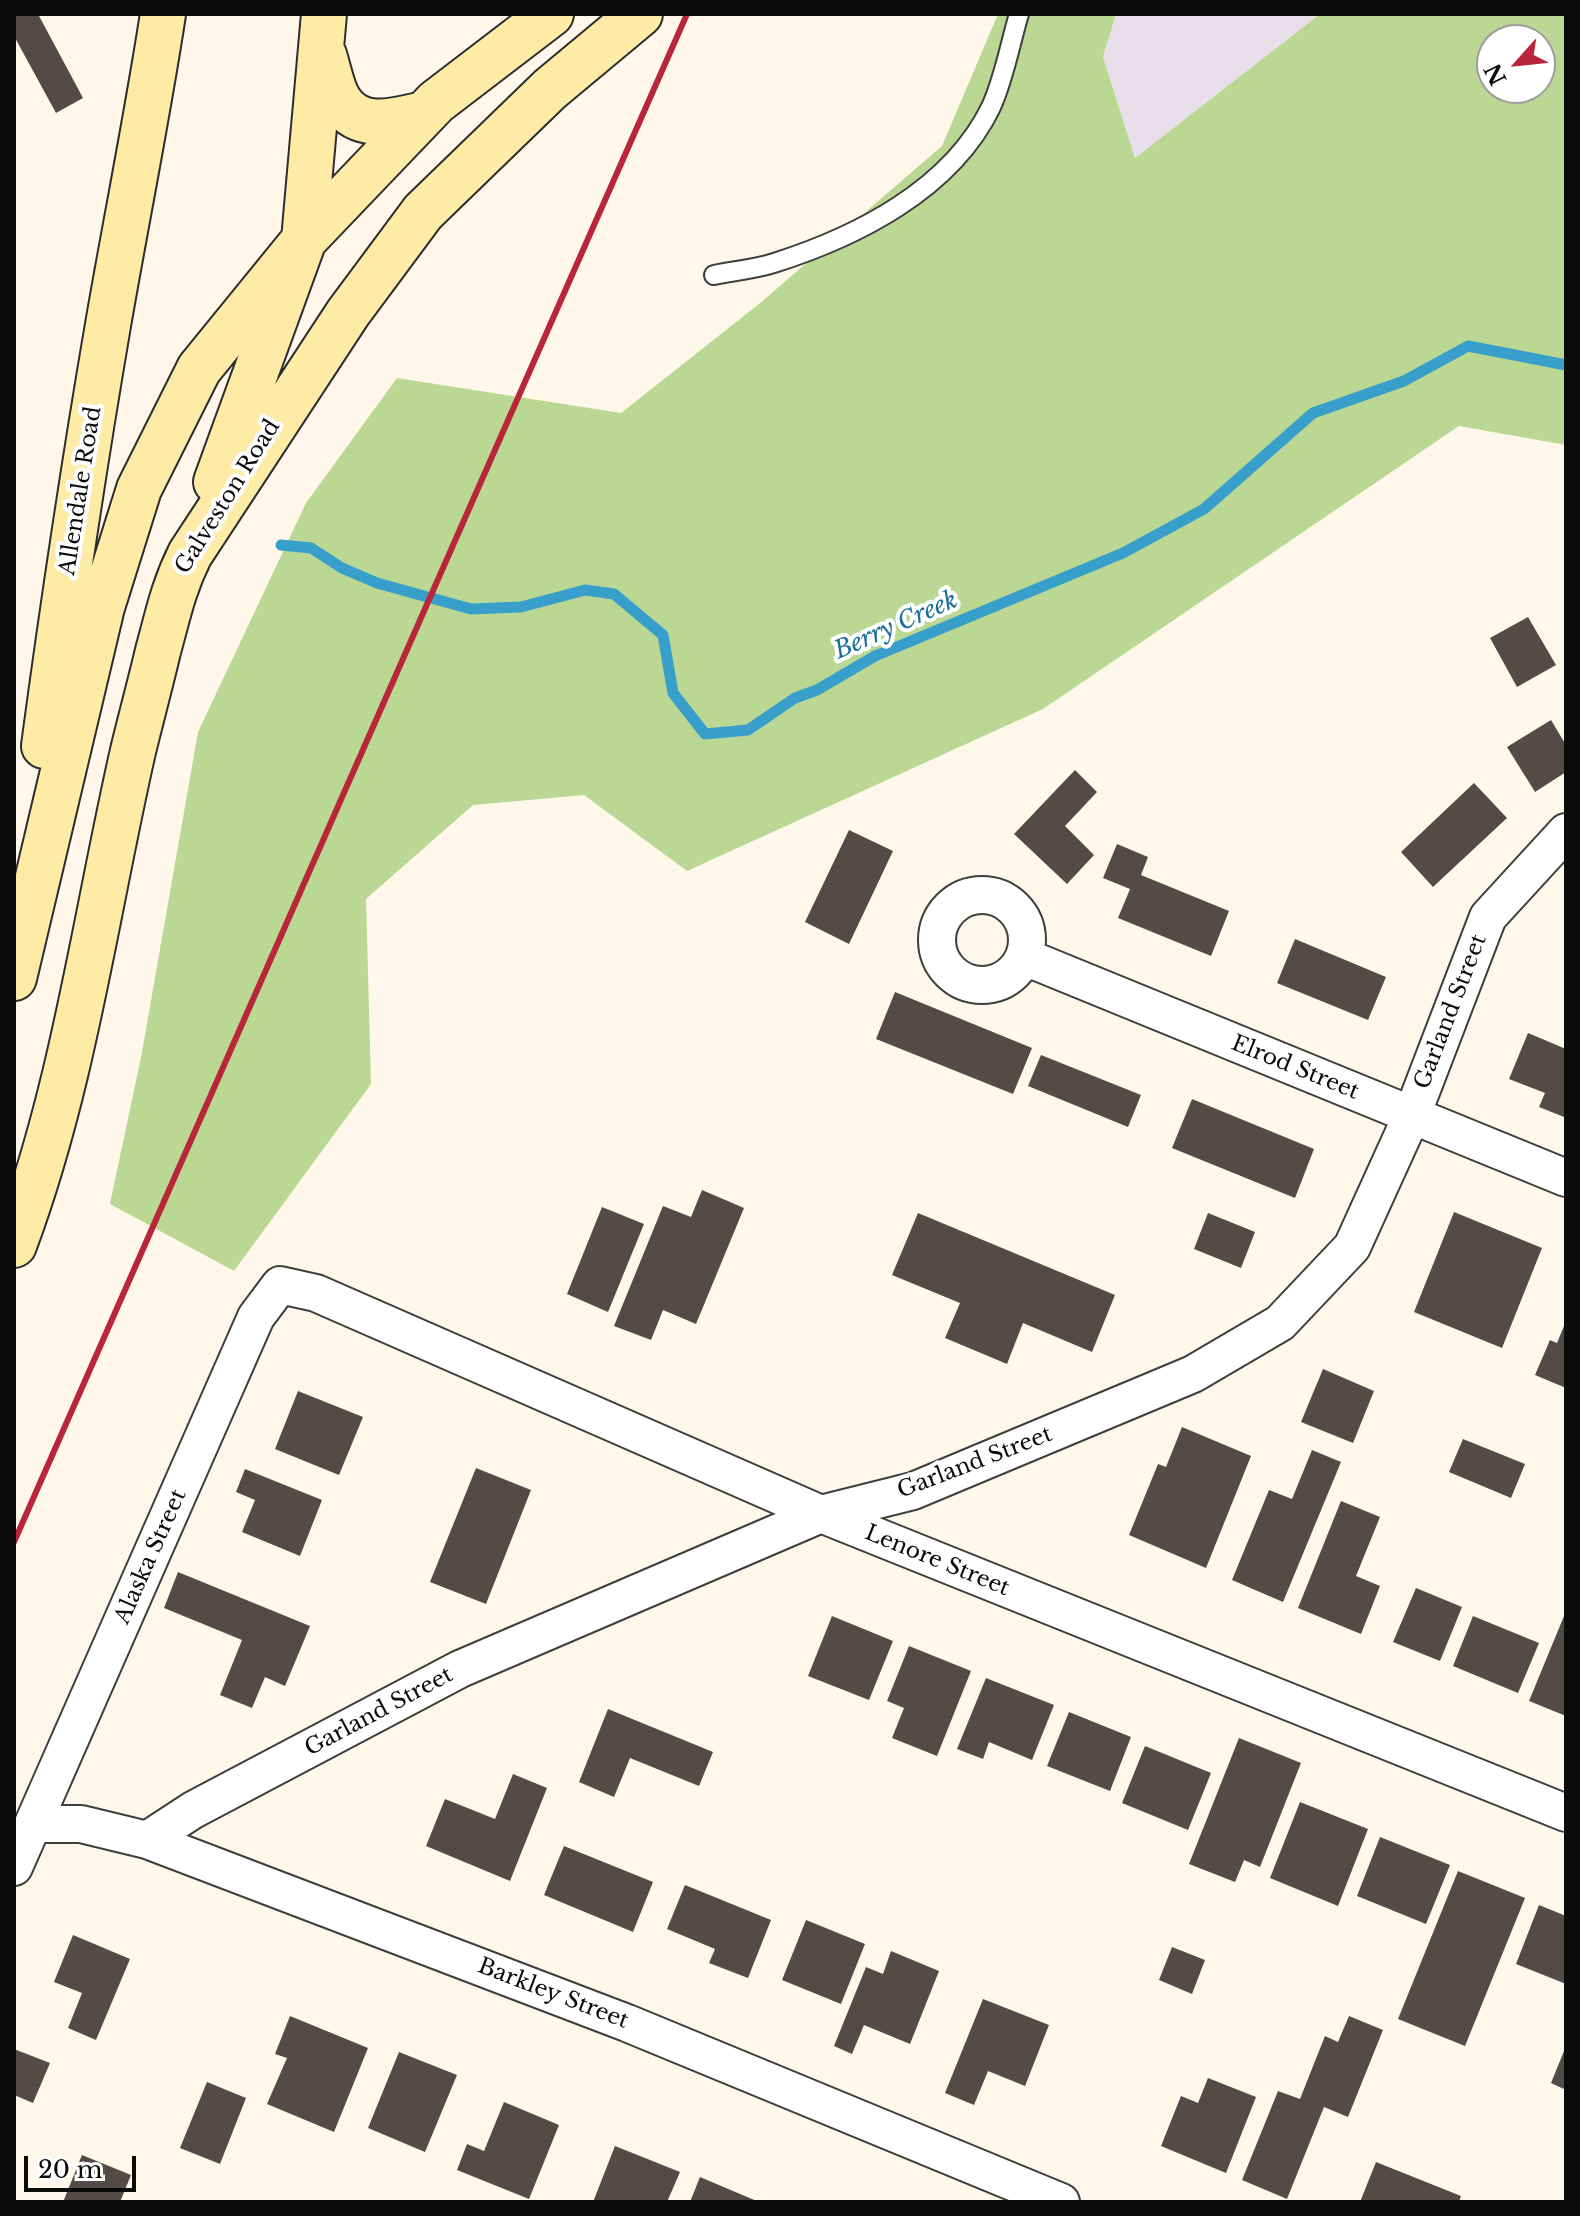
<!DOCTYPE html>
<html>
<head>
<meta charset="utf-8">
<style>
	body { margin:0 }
	#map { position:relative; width:1580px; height:2216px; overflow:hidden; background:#fff8ea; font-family:"Libre Baskerville",serif }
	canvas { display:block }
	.frame { position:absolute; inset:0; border:16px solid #0b0b0b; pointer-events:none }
	.north { position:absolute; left:1476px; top:24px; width:80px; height:80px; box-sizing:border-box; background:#fff; border:2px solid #9d9d9d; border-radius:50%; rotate:243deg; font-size:22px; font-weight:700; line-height:32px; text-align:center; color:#0b0b0b }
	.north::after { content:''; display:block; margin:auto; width:28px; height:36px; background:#b9263c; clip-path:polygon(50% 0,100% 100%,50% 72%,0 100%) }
	.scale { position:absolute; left:24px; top:2156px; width:112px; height:36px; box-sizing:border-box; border:4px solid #0b0b0b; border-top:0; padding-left:10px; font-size:24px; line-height:28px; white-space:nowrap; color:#0b0b0b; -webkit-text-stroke:6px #fff; paint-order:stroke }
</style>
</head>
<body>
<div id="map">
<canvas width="1580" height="2216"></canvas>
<div class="frame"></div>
<div class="north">N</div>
<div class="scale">20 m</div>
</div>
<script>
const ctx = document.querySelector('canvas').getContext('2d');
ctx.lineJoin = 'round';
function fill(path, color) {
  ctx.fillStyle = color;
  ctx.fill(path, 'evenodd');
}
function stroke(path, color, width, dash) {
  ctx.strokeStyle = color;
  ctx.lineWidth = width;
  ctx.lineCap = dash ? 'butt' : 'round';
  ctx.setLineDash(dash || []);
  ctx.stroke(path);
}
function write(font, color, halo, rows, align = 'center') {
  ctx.font = font + ' "Libre Baskerville",serif';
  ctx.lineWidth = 8;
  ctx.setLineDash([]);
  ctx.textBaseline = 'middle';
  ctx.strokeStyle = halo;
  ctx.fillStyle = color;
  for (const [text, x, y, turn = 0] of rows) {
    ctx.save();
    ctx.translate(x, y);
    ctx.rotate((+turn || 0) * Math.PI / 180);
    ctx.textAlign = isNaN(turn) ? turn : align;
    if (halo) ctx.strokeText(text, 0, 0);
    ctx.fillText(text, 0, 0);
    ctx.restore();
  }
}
const industrial = new Path2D(`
	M1116,14h204l-185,144 -32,-101z`);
const forest = new Path2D(`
	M998,14h118l-13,43 32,101 185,-144h246v431l-107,-19 -416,283 -356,162 -103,-76 -111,10 -107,94 5,185 -137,187 -124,-67 32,-152 56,-320 108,-229 91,-125 224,35 138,-109 183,-158zM1492,40h48v48h-48z`);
const stream = new Path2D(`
	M281,545l30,3 31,20 35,15 94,26 50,-2 64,-17 29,4 49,41 10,58 32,41 43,-4 47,-32 22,-8 58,-34 248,-103 81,-44 109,-96 91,-32 64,-35 98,19`);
const building = new Path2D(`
	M14,14h24l45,84 -27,15 -42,-77z
	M1528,617l28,48 -39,22 -27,-49z
	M1551,720l15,25v27l-31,20 -28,-45z
	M1075,770l22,22 -32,34 29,29 -27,29 -53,-50z
	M1474,783l33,35 -74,69 -32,-35z
	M849,830l44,21 -44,93 -44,-22z
	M1117,844l31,13 -7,18 88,36 -18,45 -93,-38 12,-29 -27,-11z
	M1295,939l91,38 -18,43 -91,-37z
	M895,992l137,56 -19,46 -137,-55z
	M1528,1033l38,16 -2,68 -25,-10 6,-14 -36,-14z
	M1041,1055l100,40 -13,32 -100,-41z
	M1192,1099l122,50 -19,49 -123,-50z
	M702,1190l42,18 -48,116 -33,-14 -12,30 -37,-14 49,-120 28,11z
	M602,1207l42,17 -36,88 -41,-18z
	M1454,1212l88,36 -40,100 -88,-36z
	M918,1213l197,82 -23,57 -69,-29 -16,41 -62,-26 15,-35 -68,-28z
	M1208,1213l47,19 -14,36 -47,-19z
	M1566,1321v67l-31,-13 15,-35 7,3z
	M1323,1369l51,22 -21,52 -52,-21z
	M298,1391l65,26 -24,58 -64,-26z
	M1182,1427l69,29 -45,112 -77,-33 29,-71 8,3z
	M1463,1439l62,25 -14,34 -62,-26z
	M1312,1450l29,12 -58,140 -51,-22 37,-90 23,9z
	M476,1468l55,22 -45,114 -56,-22z
	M245,1469l77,31 -22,56 -58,-24 13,-32 -19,-8z
	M1341,1501l39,16 -24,59 24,10 -19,48 -63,-26z
	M178,1572l132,54 -25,60 -20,-9 -13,31 -32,-13 22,-55 -78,-32z
	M1416,1588l46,19 -22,54 -47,-19z
	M832,1616l61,25 -24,59 -61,-24z
	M1473,1616l66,27 -21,50 -65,-27z
	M1564,1616l2,1v99l-37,-15z
	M909,1646l62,25 -34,85 -45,-18 12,-30 -17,-7z
	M986,1678l68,27 -22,55 -43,-18 -6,17 -26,-10z
	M608,1709l105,43 -14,34 -69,-28 -16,39 -35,-15z
	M1069,1712l62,25 -21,54 -63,-25z
	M1239,1738l62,25 -41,104 -16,-7 -9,22 -46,-18z
	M1145,1746l66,27 -23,57 -66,-27z
	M513,1774l34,14 -37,93 -84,-35 19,-47 50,20z
	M1300,1802l68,27 -30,77 -68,-28z
	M1380,1837l70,28 -24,59 -69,-28z
	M564,1846l89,36 -20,50 -89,-37z
	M1458,1871l67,27 -60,148 -67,-27z
	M685,1885l86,35 -23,58 -39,-15 6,-14 -48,-20z
	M1539,1905l27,11v68l-50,-20z
	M806,1920l59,24 -24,60 -59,-24z
	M73,1935l57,24 -34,81 -28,-12 14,-35 -28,-11z
	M1172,1947l33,13 -13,34 -33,-14z
	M891,1951l48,20 -29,73 -46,-19 -12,29 -18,-8 32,-79 17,7z
	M983,1999l66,26 -24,61 -37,-15 -14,34 -29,-12z
	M290,2016l78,32 -34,84 -67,-28 20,-46 -12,-4z
	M1349,2016l34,14 -35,87 -24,-10 -37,92 -45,-19 36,-89 22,8 25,-63 13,6z
	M1566,2046v44l-15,-7z
	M14,2049l36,14 -17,40 -19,-8z
	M399,2052l58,23 -32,77 -57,-24z
	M1208,2078l48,19 -30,76 -65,-27 20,-50 17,7z
	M207,2082l39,16 -26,66 -40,-16z
	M504,2102l55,23 -30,74 -72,-29 10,-26 17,7z
	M615,2146l65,26 -13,30h-74z
	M82,2155l49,20 -11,27h-57z
	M1376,2162l85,34 -2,6h-99z
	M700,2177l59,25h-69z`);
const lane = new Path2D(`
	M714,275c20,-4 41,-6 60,-12 82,-26 177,-73 217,-156 13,-28 19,-63 28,-93`);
const street = new Path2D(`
	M937 940a45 45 0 1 1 90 0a45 45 0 1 1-90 0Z
	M1025,957l541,221
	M33,1824h48l66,16 480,183 434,179
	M147,1840l46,-30 267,-141 361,-155 92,-23 280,-117 87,-51 72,-76 60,-132 76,-198 78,-85
	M14,1867l242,-550 24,-32 36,8 505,221 745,299`);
const secondary = new Path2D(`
	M324,55c5,15 8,36 17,48 20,29 55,17 83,11
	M216,482l88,-242 20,-226
	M44,746c19,-141 40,-281 64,-421 18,-104 39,-207 55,-311
	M14,978l88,-371 37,-118 60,-120 105,-129 132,-138 115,-88
	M14,1245c60,-161 81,-327 119,-494 8,-33 17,-66 25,-100 10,-36 15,-63 32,-97l158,-241 75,-101 127,-123 90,-75`);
const rail = new Path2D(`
	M14,1542l673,-1528`);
const streetNames = [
	["Allendale Road",81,491,-81],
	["Galveston Road",228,497,-58],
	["Garland Street",1451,1012,-69],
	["Elrod Street",1295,1068,22],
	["Garland Street",975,1463,-21],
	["Alaska Street",151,1557,-66],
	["Lenore Street",937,1561,22],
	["Garland Street",379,1712,-28],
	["Barkley Street",553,1994,21]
];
const waterNames = [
	["Berry Creek",896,626,-24]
];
fill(industrial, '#e8dfea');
fill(forest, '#bad894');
stroke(stream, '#389fcb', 11);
fill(building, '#544b48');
stroke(lane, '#3e3e3e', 22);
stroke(street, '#3e3e3e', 40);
stroke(secondary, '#2d2d2d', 48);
stroke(lane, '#fff', 18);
stroke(street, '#fff', 36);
stroke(secondary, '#feeba6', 44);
stroke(rail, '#b9263c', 6);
write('22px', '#0b0b0b', '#fff', streetNames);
write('italic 24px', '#176f9a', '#fff', waterNames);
</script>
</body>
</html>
